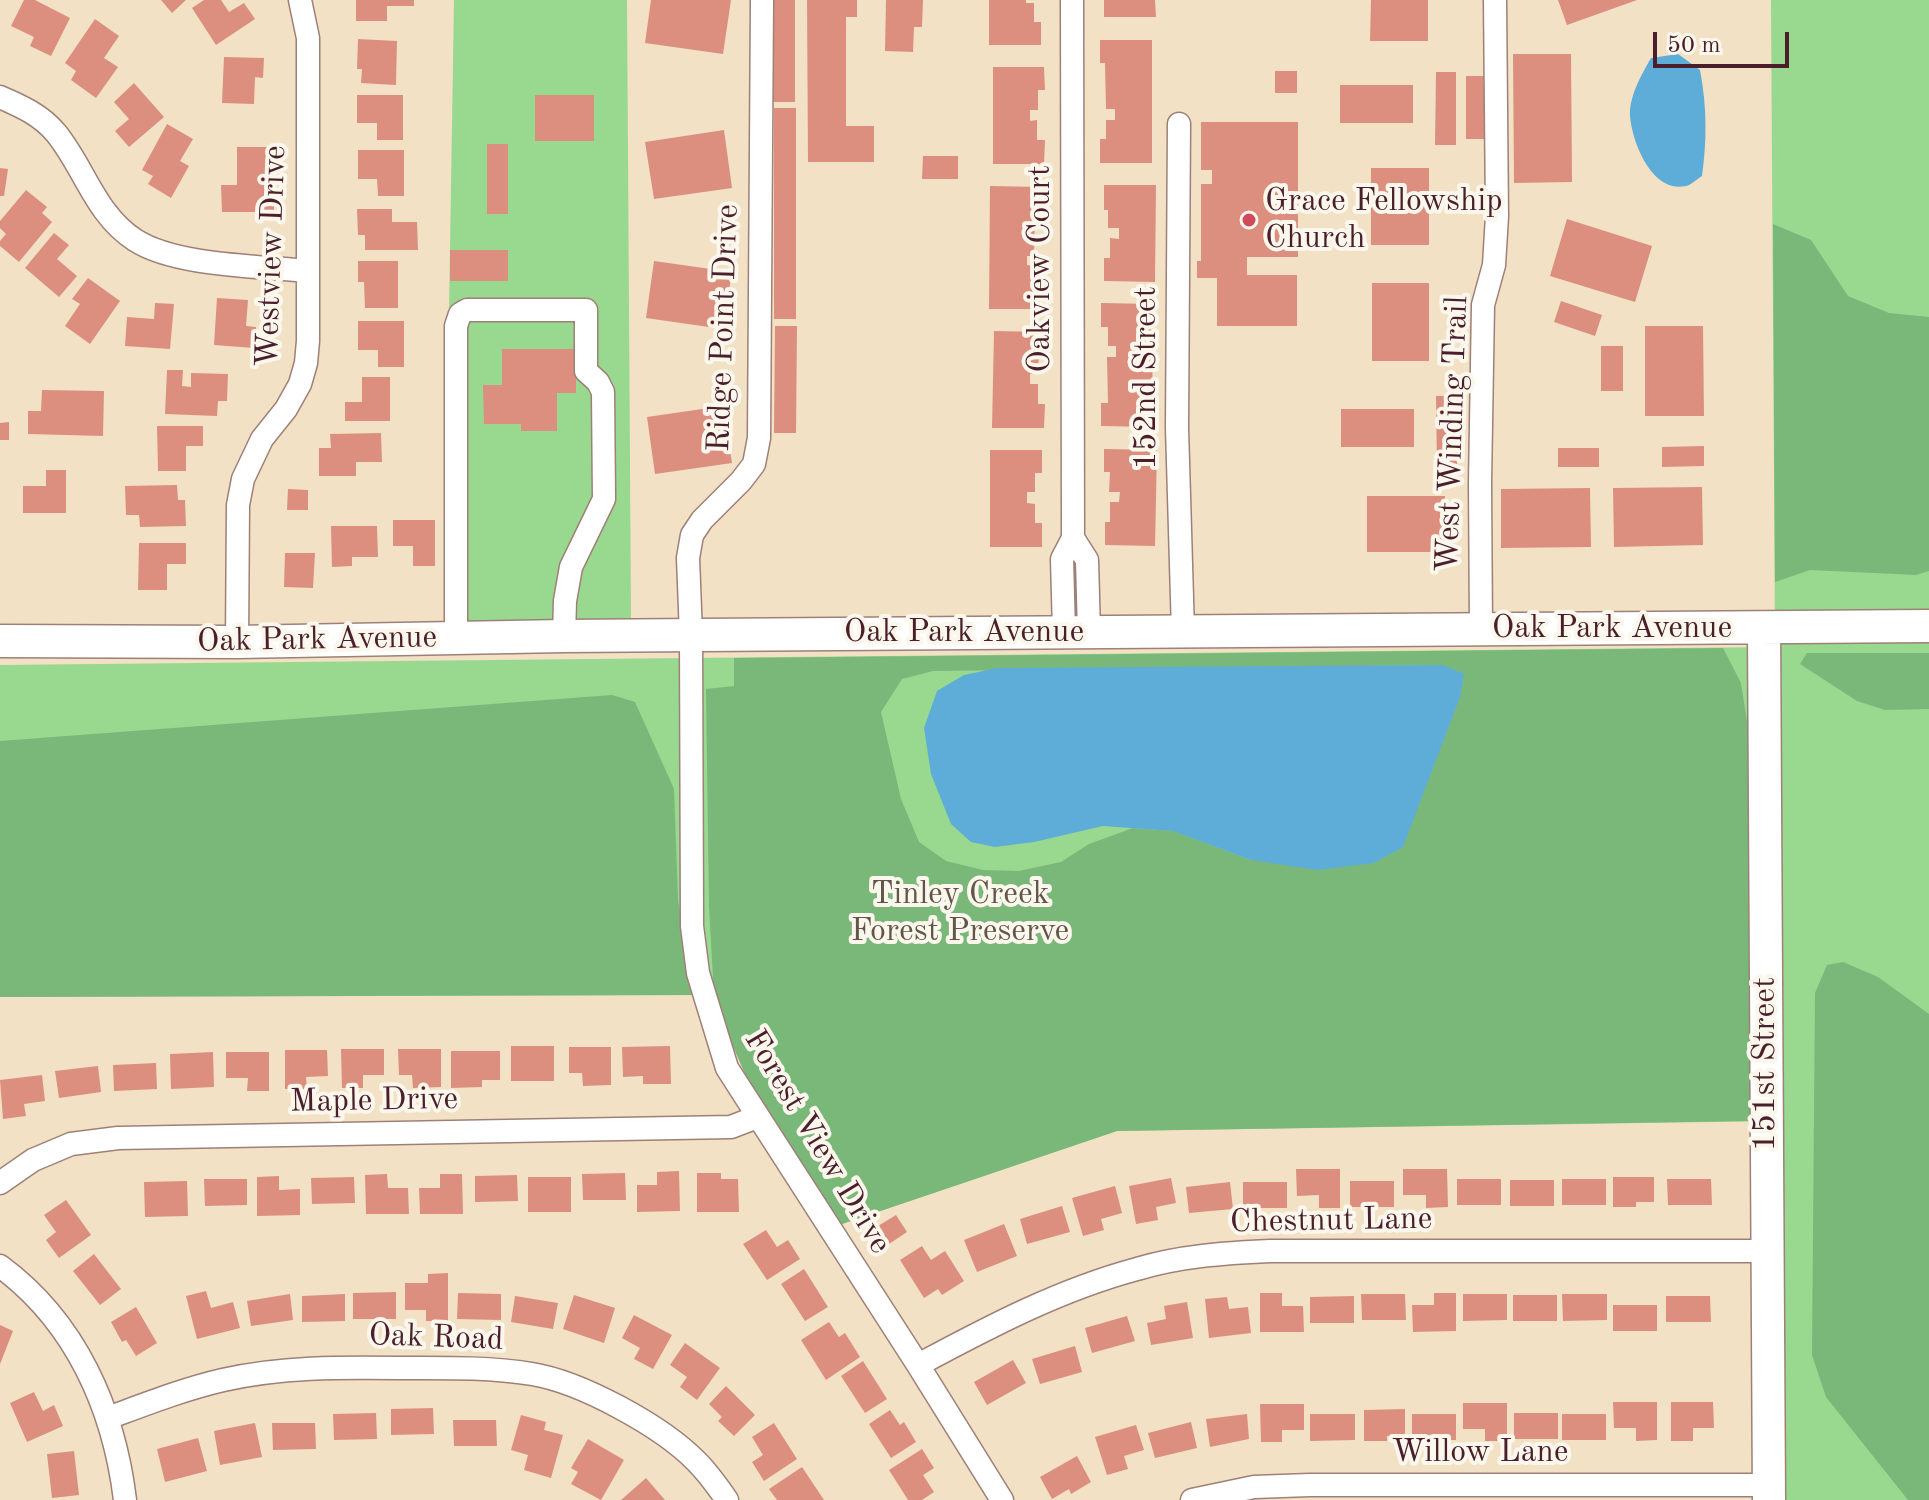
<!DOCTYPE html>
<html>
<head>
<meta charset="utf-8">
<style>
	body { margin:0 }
	#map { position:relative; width:1929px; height:1500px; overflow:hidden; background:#f2e1c4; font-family:"Old Standard TT",serif }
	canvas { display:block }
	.scale { position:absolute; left:1653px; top:32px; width:136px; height:36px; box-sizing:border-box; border:4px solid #4a1f2b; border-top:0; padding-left:10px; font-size:24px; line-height:28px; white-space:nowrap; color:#4a1f2b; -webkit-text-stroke:6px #fbf7ec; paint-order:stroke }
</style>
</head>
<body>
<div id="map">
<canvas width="1929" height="1500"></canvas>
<div class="scale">50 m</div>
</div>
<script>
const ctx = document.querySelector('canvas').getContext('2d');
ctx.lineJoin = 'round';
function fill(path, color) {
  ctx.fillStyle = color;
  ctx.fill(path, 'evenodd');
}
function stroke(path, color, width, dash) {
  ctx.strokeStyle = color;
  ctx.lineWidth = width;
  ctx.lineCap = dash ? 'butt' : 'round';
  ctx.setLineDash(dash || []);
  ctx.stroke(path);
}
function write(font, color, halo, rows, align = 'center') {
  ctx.font = font + ' "Old Standard TT",serif';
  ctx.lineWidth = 8;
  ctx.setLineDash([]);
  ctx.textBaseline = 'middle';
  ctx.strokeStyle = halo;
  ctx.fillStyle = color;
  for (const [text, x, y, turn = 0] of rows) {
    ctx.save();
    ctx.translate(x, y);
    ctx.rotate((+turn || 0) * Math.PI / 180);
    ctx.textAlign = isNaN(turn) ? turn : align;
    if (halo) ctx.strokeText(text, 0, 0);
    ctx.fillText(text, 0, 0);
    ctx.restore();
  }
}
const green = new Path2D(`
	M454,0h173l4,619 -187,5z
	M1771,0h158v1500h-148l-3,-379 -661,10 -278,94 -94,-151 -31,-79 -714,2v-332l1775,-18z`);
const forest = new Path2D(`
	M1773,224l38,16 37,56 41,17 40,4v254l-13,4 -106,-5 -35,12z
	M1723,648l18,35 7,45 2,393 -633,10 -278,94 -94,-151 -17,-39 -14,-40 -5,-88 -3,-218 28,-3v-28zM1443,665l-192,195 -77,-29 -41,-3 -44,16 -28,18 -42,9 -36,-1 -37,-9 -27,-19 -18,-43 -20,-87 21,-33 31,-8z
	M1807,653h122v56l-44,1 -28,-9 -57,-37z
	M612,695l23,7 39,87 4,110 14,96 -692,2v-256z
	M1843,962l35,15 51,37v486h-21l-82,-103 -14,-42 3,-362 12,-28z`);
const water = new Path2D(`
	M1678,54l22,16c7,37 7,70 2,106 -5,3 -11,9 -16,10 -34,8 -54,-44 -56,-70 -1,-20 12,-42 21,-58z
	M1443,665l21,9 -4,23 -57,150 -29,16 -57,7 -66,-10 -78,-29 -70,-5 -69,16 -39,5 -24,-5 -20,-18 -20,-50 -7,-46 13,-37 27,-16 33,-7z`);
const building = new Path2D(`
	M24,0h11l35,18 -19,38 -21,-10 4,-9 -23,-11z
	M161,0h25l-14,13z
	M204,0h17l8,12 15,-9 11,16 -39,26 -24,-37z
	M356,0h58v6h-27v15h-31z
	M651,0h80l-8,54 -78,-11z
	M773,0h22v102h-22z
	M807,0h50v17h-11v109h28v36h-66z
	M886,0h37l-1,27h-8l-1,25 -28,-1z
	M989,0h37v3h8v19h7v23h-52z
	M1104,0h51l1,17h-52z
	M1371,0h57v41h-58z
	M1558,0h79l-70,25z
	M95,19l24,17 -15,22 14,9 -22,31 -25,-18 5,-9 -11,-8z
	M358,39l39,2 -1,44 -35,-2 1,-14h-5z
	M1100,40h52v123h-52v-24h6v-19h9v-11h-9l-1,-46h-5z
	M1513,54h58l1,128 -58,1z
	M224,57l40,1 -1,20 -8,-1 -1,27 -32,-1z
	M993,67h51l1,23h-7v20h-8v11l7,-1v20h8l-1,24h-51z
	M1275,71h22v22h-22z
	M1436,72h20v73h-21z
	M1466,76h21l1,63h-22z
	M134,83l30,34 -35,30 -14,-16 14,-12 -15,-17z
	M1340,85h73v38h-73z
	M357,95h46v45h-26v-17h-20z
	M535,95h59v46h-59z
	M774,108h22v211h-22z
	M1201,122h97v135h-51v18h50v51h-80v-48h-20v-17h4v-77h11v-14h-11z
	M167,124l26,15 -13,22 9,5 -18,32 -23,-14 5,-8 -11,-6z
	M724,130l8,58 -78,11 -9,-57z
	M487,144h21v70h-21z
	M237,147h37v65h-52l-1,-27h16z
	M358,150h46v46h-26l-1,-17h-19z
	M923,156h35v23h-36z
	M0,168l8,1 -4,27h-4z
	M1371,168h58v77h-58z
	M1104,185h52l-1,97 -51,-1v-23h6v-20l9,1v-11h-11v-18h-4z
	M990,186l51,1v22l-6,1 -1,46h-7v9l7,1v20h7v23h-52z
	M26,190l21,17 -5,6 10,9 -33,40 -19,-16v-5l6,-7 -6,-6v-7z
	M357,209h35v13h25l1,28h-53v-15h-7z
	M1567,219l85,27 -17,56 -85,-26z
	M54,233l15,12 -12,14 20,17 -18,21 -34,-29z
	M450,250h58v31h-58z
	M358,261h40v47h-33l-1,-26h-6z
	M654,261l78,11 -9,57 -77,-11z
	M88,278l32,23 -30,43 -25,-18 15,-22 -8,-5z
	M1372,283h57v78h-57z
	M217,298l31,2 -2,26 10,1 -2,21 -40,-3z
	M1561,301l41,14 -7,21 -41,-14z
	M155,303l19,1 -4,45 -45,-3 2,-29 27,2z
	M1101,303l52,1 -1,123 -51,-1v-23h7l-1,-46h9v-11h-8v-19h-7z
	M358,321h46v46h-26v-17h-20z
	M775,326h22l-1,107h-22z
	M1645,326h58l1,90h-59z
	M994,331l51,1v22h-6l-1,20h-8v10h8v20h7l-1,24h-52z
	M1601,346h22v45h-22z
	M502,349h74v44h-19v38h-36v-7h-37l-1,-39h19z
	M167,370h16l-1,16 9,1v-14l37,1 -1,27h-9l-1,15 -52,-2z
	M362,377h28v44h-45v-19h17z
	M42,390l62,1 -1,45 -75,-2v-23h13z
	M1436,396h21v73h-20z
	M723,406l9,57 -77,11 -8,-57z
	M1341,409h73v38h-73z
	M9,422v18h-9v-17z
	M157,426h46v20h-17v25h-28z
	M381,433l1,29h-26v14h-37v-28h12l-1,-14z
	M1704,446v20l-42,1v-20z
	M1558,448h41v19h-41z
	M1104,449l53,1 -2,96 -50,-1v-23h5v-20h9l1,-10h-11l1,-20h-6z
	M990,450h52v23h-7v19h-8v11l8,1v19h7v24h-52z
	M46,470h20v43h-43v-27h23z
	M177,485l1,15h7l1,26 -46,1 -1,-12h-13l-1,-29z
	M1702,487l1,58 -89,2 -1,-59z
	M1590,488l1,59 -90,1v-59z
	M288,489l20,1v20h-21z
	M1367,496h78l-1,56h-77z
	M393,520h42v46h-22v-20h-20z
	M331,526h46l1,31h-26v9l-20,1z
	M139,543h47v21h-19v26h-29z
	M285,553h30l-2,35 -29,-1z
	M511,1046h43v35h-43z
	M670,1046l1,38h-28v-8l-20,1 -1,-30z
	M569,1047h42v38l-28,1 -1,-13h-13z
	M341,1049h43v26h-21v13h-21z
	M398,1049h43v38l-28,1 -1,-13h-13z
	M285,1050h42l1,26 -22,1 1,12h-22z
	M451,1051h49v29h-18v7l-31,1z
	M213,1052l1,35 -43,2 -1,-35z
	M226,1052h43v39h-22l1,-13h-22z
	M156,1063l1,26 -43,2 -1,-26z
	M98,1066l3,26 -42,6 -4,-27z
	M42,1075l3,26 -21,3 2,12 -23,3 -3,-39z
	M1296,1169h44v39h-21v-13l-22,1z
	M1403,1169h44l1,38 -22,1v-13h-23z
	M679,1171l1,40 -43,1v-27h20v-13z
	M625,1173l1,27h-43l-1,-26z
	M697,1173h24v6h17l1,33h-42z
	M387,1174l1,14h20l1,26h-43l-1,-39z
	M440,1174h22l1,40h-43l-1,-26h21z
	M517,1175l1,26 -43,1v-26z
	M279,1176v14l21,-1v26l-43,1v-39z
	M354,1177l1,26 -43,1 -1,-26z
	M528,1177h43v35h-43z
	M1613,1177h41v25h-18v5h-23z
	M1171,1178l5,25 -20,4 2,13 -22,4 -7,-38z
	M204,1179h43v26l-42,1z
	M1457,1179h44v26h-44z
	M1562,1179h44v26h-44z
	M1667,1179h44l1,26h-44z
	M1510,1180h44v26h-44z
	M187,1181l1,35 -43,1 -1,-35z
	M1350,1181h44v26h-44z
	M1230,1182l3,27 -44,4 -3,-26z
	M1243,1182h44v26h-44z
	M1115,1186l7,27 -21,6 3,11 -21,6 -11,-38z
	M66,1200l25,35 -32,23 -13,-18 10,-8 -12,-17z
	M1062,1206l8,26 -43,12 -7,-25z
	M896,1215l11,17 -18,12 -11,-18z
	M1004,1224l13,32 -40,16 -13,-32z
	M766,1230l11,17 11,-7 12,19 -33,21 -24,-36z
	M922,1246l9,14 14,-9 19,30 -22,14 -4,-6 -14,9 -24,-38z
	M94,1254l27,35 -21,16 -27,-34z
	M804,1269l24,38 -23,14 -24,-37z
	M448,1273v48h-22v-11h-21v-27h23v-9z
	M206,1291l5,17 22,-6 7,26 -43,11 -11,-43z
	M396,1292v27h-43v-26z
	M458,1293l43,1v26l-44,-1z
	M1260,1293h22v13h21l1,26h-44z
	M1434,1293h22v38l-43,1 -1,-27h22z
	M290,1294l3,26 -42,6 -4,-25z
	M345,1294v27l-43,1v-26z
	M1361,1294h44l1,26h-44z
	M1463,1294h44v26l-44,1z
	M1562,1294h45v26l-44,1z
	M574,1295l41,13 -11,35 -41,-14z
	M1513,1295h44v26h-44z
	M515,1296l43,7 -5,26 -42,-7z
	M1354,1296v27h-44v-26z
	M1666,1296h44l1,26h-45z
	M1227,1297l2,12 19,-2 3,26 -42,5 -4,-39z
	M1187,1302l6,36 -42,7 -4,-22 19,-4 -2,-13z
	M1613,1305h44v26h-44z
	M136,1307l21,36 -21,13 -10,-16 -4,2 -11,-20z
	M634,1315l38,20 -19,34 -19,-10 6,-11 -18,-10z
	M1127,1316l8,25 -43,12 -7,-25z
	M829,1322l10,15 6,-4 15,24 -34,23 -25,-40z
	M0,1325l13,6 -13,33z
	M685,1343l35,25 -23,32 -17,-13 7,-10 -17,-12z
	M1075,1346l7,26 -42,12 -8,-25z
	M1013,1360l13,23 -39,22 -13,-23z
	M863,1361l24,38 -22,14 -24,-37z
	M726,1386l29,29 -21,21 -16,-15 4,-4 -13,-13z
	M34,1392l9,19 11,-6 9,21 -36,16 -17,-39z
	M1613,1402h44v38l-21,1v-13h-22z
	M1671,1402h42l1,26h-21v13h-22z
	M1463,1403h44v38h-22v-12h-22z
	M1260,1404h44v26h-22v12h-21z
	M433,1408l1,26 -43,1v-26z
	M1405,1409v27h-18v5h-23v-31z
	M890,1410l10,15 4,-3 12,20 -25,16 -22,-34z
	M376,1413l1,26 -43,1 -1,-26z
	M1514,1413h44v26h-44z
	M1247,1414l2,25 -39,8 -4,-28z
	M1310,1414h45v26l-45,1z
	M1412,1414h44v26h-44z
	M1562,1414h44v26h-44z
	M521,1415l25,7 -2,8 19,5 -12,43 -27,-8 4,-15 -17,-5z
	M453,1420h43l1,26h-43z
	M1191,1422l6,26 -42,10 -7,-25z
	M255,1423l7,34 -42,8 -6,-34z
	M272,1423h43l1,26 -43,1z
	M774,1423l23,36 -33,22 -12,-19 11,-7 -11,-18z
	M1136,1425l8,25 -20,6 4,13 -21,6 -12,-38z
	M198,1438l9,33 -42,11 -8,-33z
	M588,1439l36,21 -23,40 -30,-16 7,-12 -7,-4z
	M922,1449l12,19 -11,7 11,17 -12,8h-14l-19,-30z
	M74,1451l5,44 -27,3 -5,-44z
	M1077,1456l14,26 -20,12 -2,-5 -17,10 -12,-22z
	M802,1467l22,33h-47l-8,-11z
	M646,1478l19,22h-44z`);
const street = new Path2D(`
	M762,0l-3,438 -5,26 -13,17 -39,39 -10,15 -4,23 3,77 1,291 6,47 29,95 191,297 84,135
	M0,97c21,9 41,18 56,36 28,34 39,81 79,107 40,26 124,26 172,31
	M1179,124l-2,304 6,204
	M1073,538l14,22 2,72
	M1481,630l-1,-147 3,-178 11,-40 3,-49 -2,-216
	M1064,632l-2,-73 11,-21 -1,-538
	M456,637v-311l4,-12 7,-4h119v61l12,11 5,10 1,107 -33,68 -6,34 -1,35
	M237,642l1,-137 5,-26 19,-40 24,-30 14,-25 6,-21 2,-22v-303l-8,-38
	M0,1183l33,-23 38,-16 47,-6 613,-11 26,-10
	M0,1266c76,56 114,143 125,234
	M918,1365c71,-38 141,-75 219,-96 43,-13 88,-16 133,-18h498
	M108,1418c38,-14 76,-29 115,-38 57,-13 118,-13 176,-12 44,0 89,-1 133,6 49,8 130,52 165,88 11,11 21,25 30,38
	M1192,1500l62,-13 56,-2h459`);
const secondary = new Path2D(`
	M1764,628l5,872
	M0,641l237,1 327,-6 1365,-10`);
const markers = [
	[1249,220,8,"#d1495b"]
];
const poiNames = [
	["Grace Fellowship",1265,202],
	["Church",1265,239]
];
const streetNames = [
	["Westview Drive",272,256,-88],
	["Oakview Court",1041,269,-90],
	["Ridge Point Drive",724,328,-88],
	["152nd Street",1147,378,-90],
	["West Winding Trail",1453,434,-88],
	["Oak Park Avenue",1612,629],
	["Oak Park Avenue",964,633],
	["Oak Park Avenue",317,640,-1],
	["151st Street",1766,1064,-90],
	["Maple Drive",374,1101,-1],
	["Forest View Drive",817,1142,59],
	["Chestnut Lane",1331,1221,-1],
	["Oak Road",436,1338,2],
	["Willow Lane",1480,1453]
];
const parkNames = [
	["Tinley Creek",960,895],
	["Forest Preserve",960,932]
];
fill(green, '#98d88f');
fill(forest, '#7ab87a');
fill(water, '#5eadd8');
fill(building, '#dc8f7f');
stroke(street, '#9e8078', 25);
stroke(secondary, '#9e8078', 35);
stroke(street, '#fff', 22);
stroke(secondary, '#fff', 32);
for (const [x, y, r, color] of markers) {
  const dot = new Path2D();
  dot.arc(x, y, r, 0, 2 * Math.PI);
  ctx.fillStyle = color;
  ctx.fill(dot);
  stroke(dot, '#fbf7ec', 3);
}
write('32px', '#4a1f2b', '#fbf7ec', poiNames, 'left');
write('32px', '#4a1f2b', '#fbf7ec', streetNames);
write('32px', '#615649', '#fbf7ec', parkNames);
</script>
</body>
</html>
